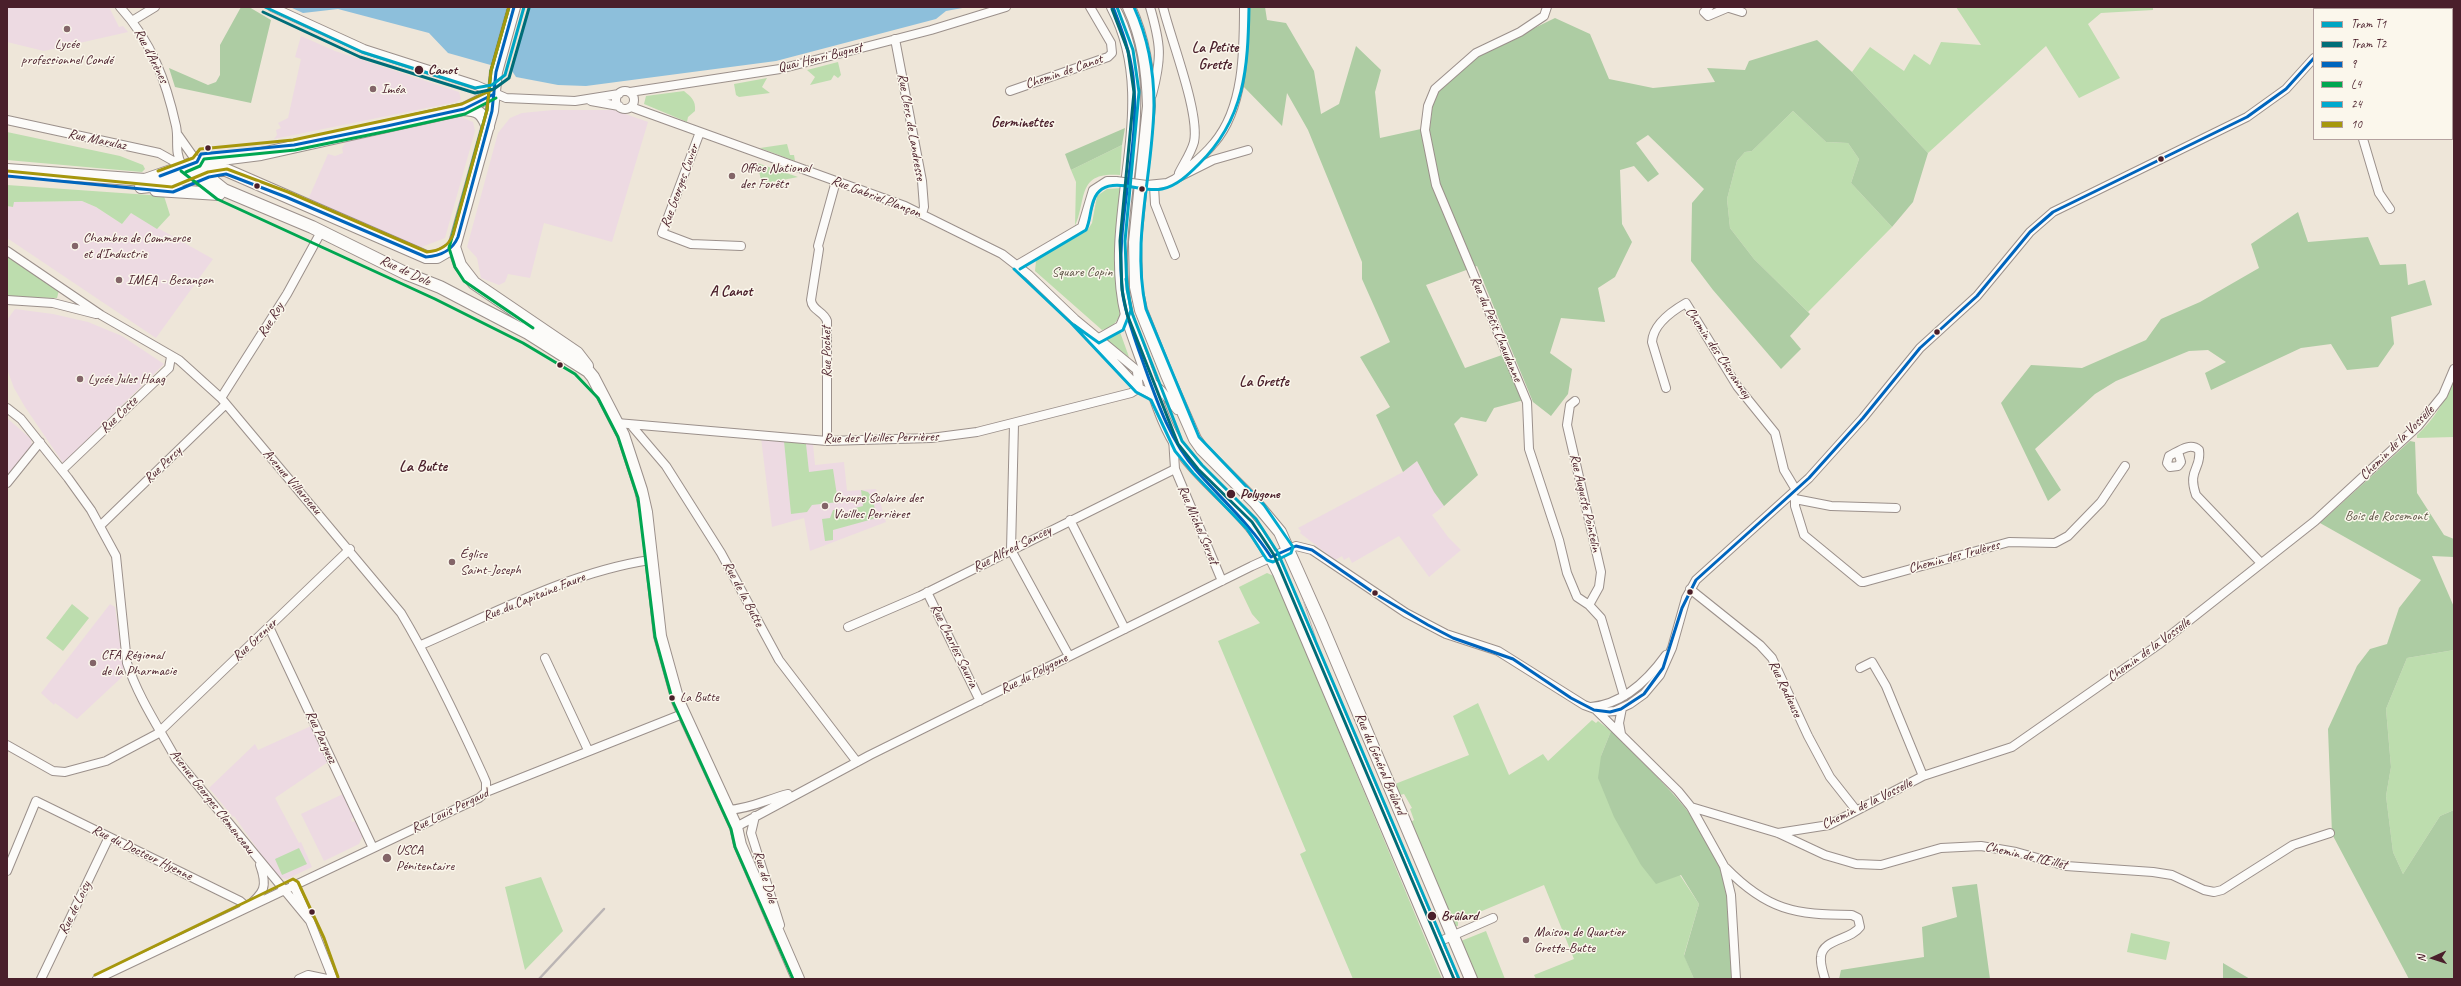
<!DOCTYPE html>
<html>
<head>
<meta charset="utf-8">
<style>
	body { margin:0 }
	#map { position:relative; width:2461px; height:986px; overflow:hidden; background:#eee6d9; font-family:Caveat,sans-serif }
	canvas { display:block }
	.frame { position:absolute; inset:0; border:8px solid #4a1f2b; pointer-events:none }
	.legend { position:absolute; left:2313px; top:8px; width:140px; height:132px; box-sizing:border-box; background:#fbf7ec; border:1px solid #b4a19f; margin:0; padding:5px 7px; list-style:none; font-size:12px; color:#4a1f2b }
	.legend li { display:flex; align-items:center; gap:8px; height:20px }
	.legend b { width:20px; border:1px solid #b4a19f }
	.north { position:absolute; left:2413px; top:938px; width:40px; height:40px; -webkit-text-stroke:3px #fbf7ec; paint-order:stroke; rotate:267deg; font-size:11px; font-weight:700; line-height:16px; text-align:center; color:#4a1f2b }
	.north::after { content:''; display:block; margin:auto; width:14px; height:18px; background:#4a1f2b; clip-path:polygon(50% 0,100% 100%,50% 72%,0 100%) }
</style>
</head>
<body>
<div id="map">
<canvas width="2461" height="986"></canvas>
<div class="frame"></div>
<ul class="legend">
<li><b style="height:5px;background:#00a5c2"></b>Tram T1</li>
<li><b style="height:5px;background:#006d78"></b>Tram T2</li>
<li><b style="height:5px;background:#0065bd"></b>9</li>
<li><b style="height:5px;background:#00a651"></b>L4</li>
<li><b style="height:5px;background:#00a9ce"></b>24</li>
<li><b style="height:5px;background:#a6970d"></b>10</li>
</ul>
<div class="north">N</div>
</div>
<script>
const ctx = document.querySelector('canvas').getContext('2d');
ctx.lineJoin = 'round';
function fill(path, color) {
  ctx.fillStyle = color;
  ctx.fill(path, 'evenodd');
}
function stroke(path, color, width, dash) {
  ctx.strokeStyle = color;
  ctx.lineWidth = width;
  ctx.lineCap = dash ? 'butt' : 'round';
  ctx.setLineDash(dash || []);
  ctx.stroke(path);
}
function write(font, color, halo, rows, align = 'center') {
  ctx.font = font + ' Caveat,sans-serif';
  ctx.lineWidth = 3;
  ctx.setLineDash([]);
  ctx.textBaseline = 'middle';
  ctx.strokeStyle = halo;
  ctx.fillStyle = color;
  for (const [text, x, y, turn = 0] of rows) {
    ctx.save();
    ctx.translate(x, y);
    ctx.rotate((+turn || 0) * Math.PI / 180);
    ctx.textAlign = isNaN(turn) ? turn : align;
    if (halo) ctx.strokeText(text, 0, 0);
    ctx.fillText(text, 0, 0);
    ctx.restore();
  }
}
const built = new Path2D(`
	M7,7h102l10,20 4,-1 5,6 -84,19 -37,-9z
	M301,36l34,15 124,41 2,7 -5,3 -64,13 -118,24 3,-4 -1,-5 5,-2 -3,-5 10,-5 13,-59 -6,-2z
	M553,110h61l34,12 -36,120 -68,-19 -14,55 -22,-4 -3,8 -6,3 -18,-7 -4,-20 -10,-11 31,-114 12,-15 12,-5z
	M461,117l12,5 2,9 -30,107 -26,10 -112,-46 21,-48 7,2 8,-3 -1,-5 4,-6z
	M82,201l14,6 26,17 9,-11 82,46 -57,79 -149,-100v-32l6,1v-5z
	M15,309l38,5 35,8 34,14 42,28 -101,99 -38,-56 -11,-19 -7,-19v-49z
	M7,418l24,21 1,7 -25,32z
	M761,438l52,6 2,21 29,-3 3,29 29,-2 10,33 -76,29 -6,-33 -32,9z
	M1417,461l17,31 10,14 -12,9 16,22 13,13 -32,27 -30,-41 -47,27 -3,-6 -5,3 -2,-4 -7,4 -35,-27 1,-2 -3,-3 105,-56z
	M110,604l5,3 9,65 -2,5 -45,42 -22,-16 -1,2 -13,-12z
	M311,726l17,36 -53,36 24,45 2,-1 11,25 -25,12 -10,-2 -43,-61 -1,1 -24,-29 46,-44 3,6z
	M343,794l11,23 -3,2 1,3 4,-1 7,14 -4,9 -35,17 -23,-47z`);
const green = new Path2D(`
	M1956,7h197v3l-52,3 -13,11 32,54 -41,20 -33,-52 -118,107 -76,-81 18,-25 34,24 10,-17 16,11 11,-23 40,3z
	M838,62l3,13 -3,3 -4,-3 -3,5 -21,5 5,-8 -8,-7z
	M767,78l-5,9 8,6 -31,4 -3,-2 -2,-11z
	M684,91c7,6 12,9 11,20l-7,6 -1,5 -43,-18 2,-8z
	M1793,111l33,31 22,1 11,16 -8,24 41,44 -84,85 -54,-53 -24,-31 -3,-29 10,-38 8,-9 7,-1z
	M7,132l113,24 23,9 2,4 -3,3 -135,-12z
	M787,144l3,11h4l1,6 -35,-13z
	M1122,145l-2,30c-44,-4 -33,25 -45,51l1,-44 -5,-12z
	M757,163l41,14 -36,7z
	M7,185l157,11 6,19 -13,14 -26,-16 -9,11 -26,-17 -14,-6 -68,1 -1,5 -6,-1z
	M1122,188l-7,65v27l5,36 -8,11 -10,3 -67,-59 1,-10 3,-3 48,-27 5,-8 5,-27 10,-7z
	M7,253l52,37 -2,8 -44,-1 -6,-2z
	M1120,332l9,25 -22,-17 1,-3z
	M2454,379v58l-37,1v-3c17,-15 29,-36 37,-56z
	M784,441l22,3 3,28 24,-3 5,33 -26,3 -5,7 -16,2z
	M861,490l7,2 5,7 3,17 -3,3 -40,11v10l-8,1 -3,-22 8,-1 3,-8h6l1,5 16,-2 -1,-5 8,-2z
	M1267,573l7,3 168,403h-89l-53,-125 6,-3 -88,-210 42,-18 -8,-9 -13,-27z
	M72,604l17,14 -26,33 -17,-13z
	M2454,650v160l-14,6 -37,58 -10,-22 -7,-56 5,-29 -5,-58 21,-51z
	M1478,703l31,72 34,-21 5,7 44,-41 4,3 2,-2 13,10 -10,25 98,148 -15,51 10,24h-158l-2,-4 40,-16 -30,-74 -86,36v5h-3l-44,-104 3,-2 -4,-11 2,-1 -8,-14 -4,1 -5,-11 74,-29 -16,-39z
	M299,848l8,16 -25,11 -7,-16z
	M541,877l22,54 -38,39 -20,-83z
	M1486,931l19,48h-28l-16,-38z
	M2131,933l39,9 -4,18 -39,-8z`);
const forest = new Path2D(`
	M241,7h8l22,13 -20,83 -76,-16 -6,-19 39,17 8,-3 4,-7v-30z
	M1248,7h17l2,13 19,3 28,48 7,43 18,-10 17,-58 25,24 -6,22 5,46 50,-11 4,-34 47,-39 74,-36 35,16 19,45 44,9 62,-6 -8,-14 38,2 4,-9 68,-21 35,32 76,81 -15,49 -21,25 -41,-44 8,-24 -11,-16 -22,-1 -33,-31 -41,40 -7,1 -8,9 -10,38 3,29 24,31 56,55 -20,22 11,13 -20,20 -68,-79 -22,-29 1,-58 12,-14 -56,-54 -12,8 23,31 -11,8 -14,-16 -14,4 2,54 10,18 -17,35 -17,11 7,34 -44,-4 -11,35 22,16 -4,25 -17,22 -18,-14 -56,-136 -51,19 39,83 37,-13 22,45 -30,8 -8,14 -25,-5 -7,7 24,51 -34,31 -10,-14 -17,-31 -14,11 -27,-57 14,-8 -30,-50 30,-15 -28,-63v-17l-54,-132 -21,-37 -5,33 -40,-41z
	M1125,128l-3,17 -51,25 -6,-16z
	M2298,212l10,30 60,-5 12,28 26,-1 2,21 17,-5 7,25 -41,12 3,27 -16,23 -31,3 -16,-26 -30,4 -90,42 -6,-17 21,-11 -18,-12 -19,1 -73,30 -21,13 -60,55 26,41 -13,11 -47,-98 30,-38 51,3 64,-28 15,-21 39,-17 59,-34 -8,-24z
	M2410,441l5,1 2,51 27,42 10,4v18l-22,-1 22,51v43l-47,8 -21,51 5,58 -5,29 7,56 10,22 37,-58 14,-6v169h-45l-77,-145 -4,-105 29,-63 13,-17 17,-5 12,-36 22,-28 -101,-57z
	M1611,731c46,48 108,96 117,166 4,27 3,55 5,82h-39l-10,-23 15,-52 -18,-29 -25,9 -15,-19 -27,-48 -16,-39 3,-22z
	M1977,884l13,95h-151l2,-9 83,-13 -2,-30 35,-10 -5,-30z
	M2223,963l27,16h-27z`);
const water = new Path2D(`
	M290,7h678l-22,4 -10,8 -160,42 -190,25 -28,-1 -42,-8 -4,-6 -64,-18 -19,-20 -91,-24 -35,4z`);
const pier = new Path2D(`
	M507,7h23l-19,67 -20,-7z`);
const street = new Path2D(`
	M120,7c32,35 46,74 56,119 3,14 -2,26 6,39
	M272,7l92,42 112,36 30,13 69,3 44,-7
	M1150,7c11,38 12,50 2,88
	M1163,7c8,33 37,106 31,135 -3,11 -10,21 -15,31
	M1547,7l-3,9 -24,16 -44,21 -41,36 -7,17 -3,24 11,55 91,217 2,47 30,91 8,33 10,24 12,8 12,13 23,78
	M1709,7l-5,5 4,4 19,-8
	M1726,7l16,5
	M2350,9l2,-2
	M132,21l23,-14
	M895,39l27,142 2,26 -2,7
	M1010,91l98,-34 4,-4 -1,-10 -21,-36
	M616 100a9 9 0 1 1 18 0a9 9 0 1 1-18 0Z
	M630,92l150,-23 151,-39 75,-23
	M591,101l28,5
	M631,107l274,99 97,48 27,21 46,44 86,71 16,20
	M7,120l152,33 25,14
	M700,132l-38,101 29,11 50,2
	M178,135l19,27
	M2363,139l16,54 11,16
	M1175,179c14,-12 28,-22 39,-36 30,-35 30,-92 30,-136
	M1147,185l20,-2 46,-23 35,-10
	M1154,186l1,18 20,51
	M7,251l94,64 78,45 42,38 180,215c31,52 57,107 82,162l3,7v10
	M1017,265l65,-38 11,-37 14,-9h9
	M7,300l46,3 43,11
	M1087,333l52,55 16,8
	M1099,338l21,-12 6,-14
	M1666,388l-14,-46c1,-17 20,-31 34,-39l51,83 38,47 9,37 12,20
	M221,398l66,-104 34,-62
	M1575,401l-5,4 -3,20 34,147 -2,15 -10,18
	M7,408l14,11 47,59 23,32 25,46 11,107c11,34 32,65 49,96l134,162 23,58
	M617,423l210,18 104,-3 46,-6 154,-39 8,-5 -2,-16
	M1014,424l-3,126 58,106
	M631,425l35,41 55,87 58,107 78,102
	M1173,438l2,31 47,112
	M827,441v-120c-3,-10 -15,-10 -16,-21l8,-51 -1,-3 18,-65
	M2178,452l3,10 -3,4 -8,1 -3,-4 2,-7c10,-5 21,-14 30,-6 3,19 -12,19 -3,45l65,68
	M62,470l107,-102 2,-11
	M7,483l33,-41
	M1792,495l3,4 36,7 65,2
	M1795,499v7l9,29 57,47h3l145,-40 46,1 13,-7 33,-34 24,-36
	M1070,520l55,109
	M100,526l126,-122
	M1690,589l70,56 12,13 36,78 22,41 26,33
	M927,592l53,109
	M269,627l104,221
	M848,627l72,-31 255,-127
	M421,645c74,-32 149,-73 229,-85
	M545,658l43,92
	M1860,668l12,-6 14,24 37,90
	M1591,707c33,-3 57,-27 75,-52
	M1596,710l82,81 13,16 33,59 7,29 5,84
	M1621,734l-2,-11 3,-15
	M7,745l46,26 12,1 41,-11 51,-27 193,-185
	M1691,807l87,26 47,22 31,9 25,1 60,-17 40,-2 35,6 50,14 87,6 19,3 32,15 10,2 8,-2 71,-45 37,-12
	M728,810c22,-1 40,-11 60,-16
	M755,816l-4,17 29,92
	M736,827l134,-72 382,-189 44,-20 16,4 94,63 40,21 52,17 86,54 19,7 12,-1 15,-7 14,-10 16,-19 12,-27 14,-50 10,-18 113,-102 54,-60 57,-70 57,-52 53,-64 23,-20 194,-95 39,-28 28,-31
	M1778,833l51,-8 94,-49 89,-29 146,-102 157,-124 103,-95 25,-31 11,-26
	M1726,868c41,42 69,47 126,47l6,3 2,9c-9,13 -38,12 -39,30 -1,7 2,15 4,22
	M7,871l29,-70 204,100 7,6c17,-14 21,-20 13,-42
	M293,884l14,31
	M1436,943l57,-25
	M41,979l68,-142
	M97,979l382,-181 7,-6 199,-79
	M299,979l9,-4 19,4`);
const secondary = new Path2D(`
	M514,7l-18,65 -4,39 -38,136 6,18 14,18 103,70 10,13
	M1113,7c52,98 -11,205 14,308 5,18 12,35 18,53 10,26 18,57 34,80 20,29 49,50 71,77 12,14 21,31 29,48l172,406
	M1129,7c15,32 19,64 20,99l-14,136 1,45 5,23 26,65 28,64 7,10 53,53 25,30 41,92 150,355
	M464,109c15,1 18,4 24,18
	M197,162l17,20 10,8 88,37 95,47 33,13 88,46 60,38 5,6 30,58 18,55 5,22 14,124 18,65 58,126 4,18 58,134
	M184,167l31,24
	M7,170l138,10 52,-18 64,-8 203,-45 30,-15
	M141,187l27,-3 41,-14h17l200,87h11l17,-10
	M156,190l63,4`);
const tram = new Path2D(`
	M1303,600l13,39`);
const rail = new Path2D(`
	M539,979l65,-70`);
const streetBridge = new Path2D(`
	M1116,181l31,4`);
const bus1 = new Path2D(`
	M1113,7c9,23 17,45 20,69 9,73 -20,146 -10,220 3,19 10,37 16,55 15,41 28,86 57,119 26,30 54,54 75,87l25,-11 16,4 65,45 51,30 25,13 60,21 58,39 23,12 16,2 11,-3 23,-15 19,-26 19,-60 14,-28 113,-102 54,-60 57,-70 57,-52 53,-64 23,-20 194,-95 39,-28 28,-31
	M7,176l166,16 36,-15 17,-3 60,23 140,60c15,-1 26,-6 32,-20l34,-126 4,-39 18,-65
	M160,176l37,-14 4,-8 93,-9 93,-19 77,-17 30,-15`);
const bus2 = new Path2D(`
	M509,7l-18,64 -4,39 -38,138 6,19 9,14 69,47
	M181,171l36,28 218,100 88,44 52,31 23,24 20,39 20,61 17,139 18,65 58,127 4,18 58,132
	M186,172l14,-6 4,-7 91,-9 93,-19 77,-17 31,-16`);
const bus3 = new Path2D(`
	M1014,269l57,54 65,69 15,8 24,51 18,22 54,56 20,31 6,2 18,-9 2,-6 -29,-42 -65,-68 -53,-128c-15,-69 7,-135 8,-204 0,-33 -6,-67 -20,-98
	M1020,269l66,-39c6,-12 3,-32 16,-41 16,-10 41,4 60,0 15,-3 27,-15 37,-25 46,-45 49,-96 50,-157
	M1074,325l25,18 24,-13 8,-20 -5,-31`);
const bus4 = new Path2D(`
	M7,171l165,16 36,-15 19,-3 61,23 139,60c12,-1 21,-5 26,-17l34,-125 4,-39 18,-64
	M158,171l35,-13 7,-9 93,-9 169,-36 30,-14
	M95,975l198,-96 5,3 26,56 14,39`);
const tram1 = new Path2D(`
	M265,7l97,45 113,36 17,-3 13,-10 19,-68
	M1117,7l16,43 6,42 -14,149 2,48 5,24 50,128 20,24 54,54 22,34 181,426`);
const tram2 = new Path2D(`
	M1112,9l16,42 6,41 -14,149 2,49 5,24 51,130 20,25 54,53 22,33 180,424
	M263,12l97,45 115,36 19,-4 15,-11 20,-70`);
const markers = [
	[67,29,4,"#836568"],
	[419,70,5,"#4a1f2b"],
	[373,89,4,"#836568"],
	[208,148,3.5,"#4a1f2b"],
	[2161,159,3.5,"#4a1f2b"],
	[732,176,4,"#836568"],
	[257,186,3.5,"#4a1f2b"],
	[1142,189,3.5,"#4a1f2b"],
	[75,246,4,"#836568"],
	[119,280,4,"#836568"],
	[1937,332,3.5,"#4a1f2b"],
	[560,365,3.5,"#4a1f2b"],
	[80,379,4,"#836568"],
	[1231,494,5,"#4a1f2b"],
	[825,506,4,"#836568"],
	[452,562,4,"#836568"],
	[1690,592,3.5,"#4a1f2b"],
	[1375,593,3.5,"#4a1f2b"],
	[93,663,4,"#836568"],
	[672,698,3.5,"#4a1f2b"],
	[387,858,5,"#836568"],
	[312,912,3.5,"#4a1f2b"],
	[1432,916,5,"#4a1f2b"],
	[1526,940,4,"#836568"]
];
const busNames = [
	["La Butte",680,698]
];
const poiNames = [
	["Lycée",67,44,"center"],
	["professionnel Condé",67,60,"center"],
	["Iméa",381,89],
	["Office National",740,168],
	["des Forêts",740,184],
	["Chambre de Commerce",83,238],
	["et d'Industrie",83,254],
	["IMEA - Besançon",127,280],
	["Lycée Jules Haag",88,379],
	["Groupe Scolaire des",833,498],
	["Vieilles Perrières",833,514],
	["Église",460,554],
	["Saint-Joseph",460,570],
	["CFA Régional",101,655],
	["de la Pharmacie",101,671],
	["USCA",396,850],
	["Pénitentaire",396,866],
	["Maison de Quartier",1534,932],
	["Grette-Butte",1534,948]
];
const streetNames = [
	["Rue d'Arènes",151,56,63],
	["Quai Henri Bugnet",820,58,-14],
	["Chemin de Canot",1064,72,-19],
	["Rue Clerc de Landresse",911,127,80],
	["Rue Marulaz",97,140,12],
	["Rue Georges Cuvier",680,186,-70],
	["Rue Gabriel Plançon",876,197,21],
	["Rue de Dole",405,271,25],
	["Rue Roy",271,320,-59],
	["Rue du Petit Chaudanne",1496,329,67],
	["Rue Pochet",827,352,-91],
	["Chemin des Chevanney",1718,353,56],
	["Rue Coste",119,415,-44],
	["Rue des Vieilles Perrières",881,438,-1],
	["Chemin de la Vosselle",2397,443,-45],
	["Rue Percy",163,465,-44],
	["Avenue Villarceau",292,482,49],
	["Rue Auguste Pointelin",1585,503,77],
	["Rue Michel Servet",1198,525,67],
	["Rue Alfred Sancey",1012,549,-27],
	["Chemin des Trulères",1954,557,-15],
	["Rue de la Butte",743,594,62],
	["Rue du Capitaine Faure",534,597,-22],
	["Rue Grenier",255,640,-43],
	["Rue Charles Sauria",954,646,64],
	["Chemin de la Vosselle",2149,650,-36],
	["Rue du Polygone",1034,674,-27],
	["Rue Radieuse",1785,689,65],
	["Rue Parguez",321,737,65],
	["Rue du Général Brûlard",1380,764,67],
	["Avenue Georges Clemenceau",212,802,52],
	["Chemin de la Vosselle",1867,804,-26],
	["Rue Louis Pergaud",450,811,-26],
	["Rue du Docteur Hyenne",142,853,26],
	["Chemin de l'Œillet",2026,856,13],
	["Rue de Dole",765,877,73],
	["Rue de Loisy",75,908,-64]
];
const stopNames = [
	["Canot",428,70],
	["Polygone",1240,494],
	["Brûlard",1441,916]
];
const parkNames = [
	["Square Copin",1082,272],
	["Bois de Rosemont",2386,516]
];
const neighbourhoodNames = [
	["La Petite",1215,48],
	["Grette",1215,65],
	["Germinettes",1022,123],
	["A Canot",731,292],
	["La Grette",1264,382]
];
const quarterNames = [
	["La Butte",423,467]
];
fill(built, '#eddae2');
fill(green, '#bdddae');
fill(forest, '#adcca3');
fill(water, '#8dbfdb');
fill(pier, '#eee6d9');
stroke(street, '#9b908b', 10);
stroke(secondary, '#9b908b', 14);
stroke(street, '#fcfbf9', 8);
stroke(secondary, '#fcfbf9', 12);
stroke(tram, '#bab4b4', 1);
stroke(rail, '#bab4b4', 2.5);
stroke(streetBridge, '#9b908b', 10, []);
stroke(streetBridge, '#fcfbf9', 8);
stroke(bus1, '#0065bd', 3);
stroke(bus2, '#00a651', 3);
stroke(bus3, '#00a9ce', 3);
stroke(bus4, '#a6970d', 3);
stroke(tram1, '#00a5c2', 3);
stroke(tram2, '#006d78', 3);
for (const [x, y, r, color] of markers) {
  const dot = new Path2D();
  dot.arc(x, y, r, 0, 2 * Math.PI);
  ctx.fillStyle = color;
  ctx.fill(dot);
  stroke(dot, '#fbf7ec', 1.5);
}
write('13px', '#4a1f2b', '#fbf7ec', busNames, 'left');
write('14px', '#4a1f2b', '#fbf7ec', poiNames, 'left');
write('14px', '#4a1f2b', '#fbf7ec', streetNames);
write('bold 14px', '#4a1f2b', '#fbf7ec', stopNames, 'left');
write('14px', '#605648', '#fbf7ec', parkNames);
write('bold 15px', '#4a1f2b', '#fbf7ec', neighbourhoodNames);
write('bold 16px', '#4a1f2b', '#fbf7ec', quarterNames);
</script>
</body>
</html>
